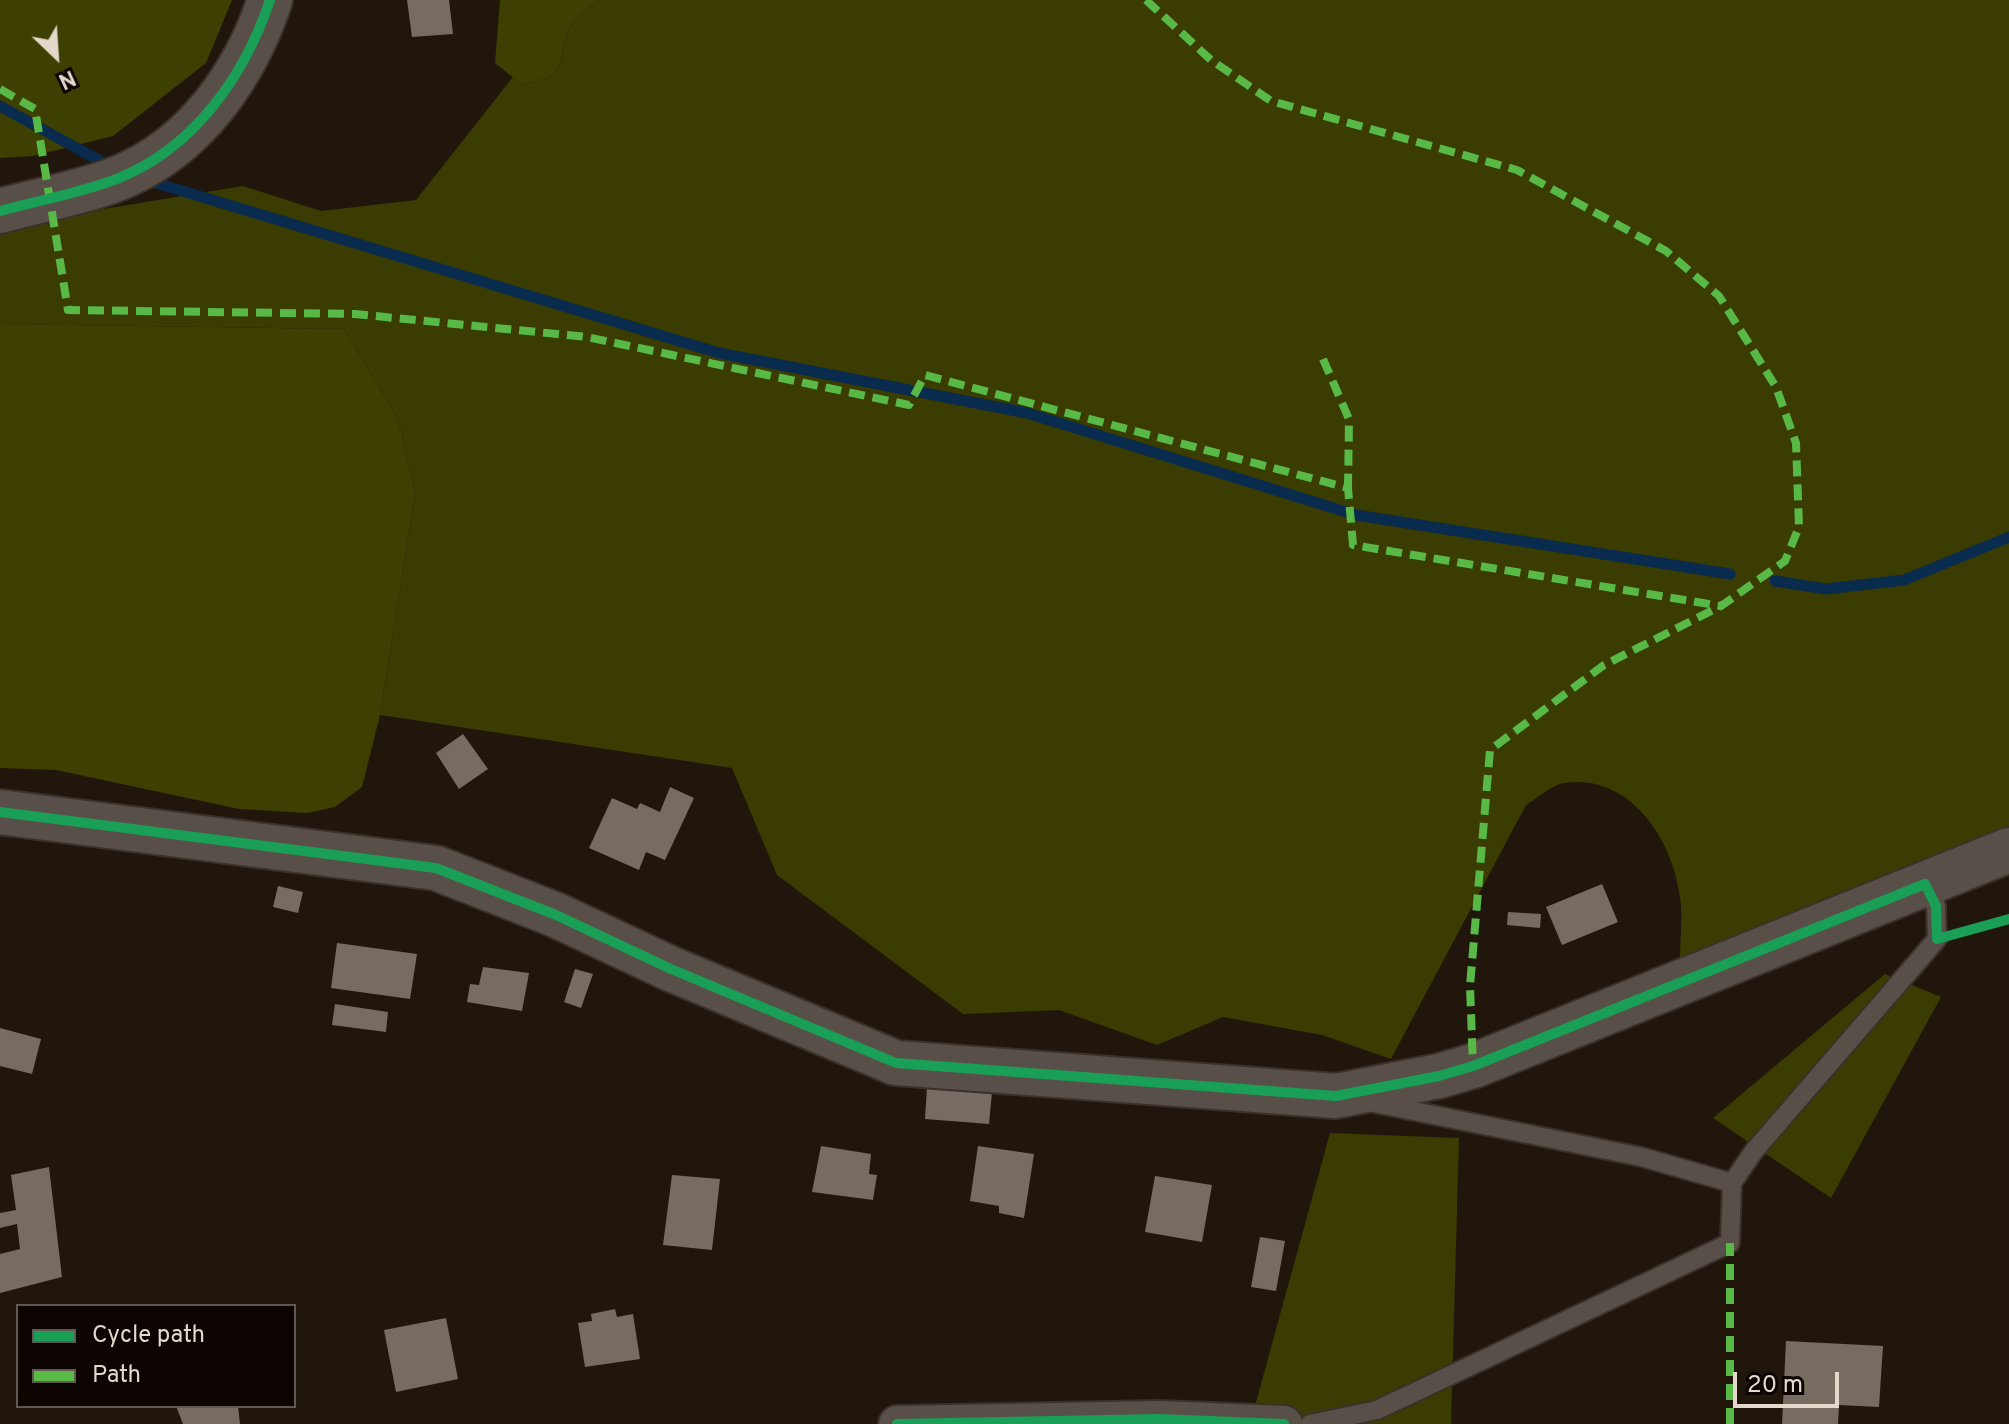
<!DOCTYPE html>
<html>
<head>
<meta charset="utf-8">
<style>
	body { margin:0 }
	#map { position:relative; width:2009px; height:1424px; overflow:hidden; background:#21160b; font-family:Overpass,sans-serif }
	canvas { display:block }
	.legend { position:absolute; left:16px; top:1304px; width:280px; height:104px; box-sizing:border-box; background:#0b0401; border:2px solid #625852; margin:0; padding:10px 14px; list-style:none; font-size:24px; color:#e4d7cb }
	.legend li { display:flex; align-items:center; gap:16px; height:40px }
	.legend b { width:40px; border:2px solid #625852 }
	.north { position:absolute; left:16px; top:16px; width:80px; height:80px; -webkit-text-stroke:6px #0b0401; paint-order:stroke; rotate:155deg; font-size:22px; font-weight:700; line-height:32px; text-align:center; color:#e4d7cb }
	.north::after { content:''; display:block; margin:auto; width:28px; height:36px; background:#e4d7cb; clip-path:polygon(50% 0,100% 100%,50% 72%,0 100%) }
	.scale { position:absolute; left:1733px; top:1372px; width:106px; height:36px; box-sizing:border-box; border:4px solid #e4d7cb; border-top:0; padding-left:10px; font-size:24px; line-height:28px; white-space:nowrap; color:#e4d7cb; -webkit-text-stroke:6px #0b0401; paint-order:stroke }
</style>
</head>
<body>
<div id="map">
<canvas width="2009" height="1424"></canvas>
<ul class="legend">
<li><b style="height:10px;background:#1a9f57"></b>Cycle path</li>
<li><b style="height:10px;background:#58b947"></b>Path</li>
</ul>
<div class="north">N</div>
<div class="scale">20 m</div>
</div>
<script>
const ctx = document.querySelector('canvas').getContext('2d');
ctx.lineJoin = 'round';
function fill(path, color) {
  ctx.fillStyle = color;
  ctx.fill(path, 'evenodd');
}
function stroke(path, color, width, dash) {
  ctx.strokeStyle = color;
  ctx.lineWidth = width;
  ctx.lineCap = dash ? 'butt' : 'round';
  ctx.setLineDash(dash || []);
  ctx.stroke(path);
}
const green = new Path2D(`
	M0,0h232l-26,63 -93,73 -80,20 -33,2z
	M500,0h99c-9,7 -24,17 -29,27 -15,34 2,50 -49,57l-26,-21z
	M0,324l344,5 54,90 17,75 -35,221 -18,72 -27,20 -28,6 -68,-4 -183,-39 -56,-2z`);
const forest = new Path2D(`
	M599,0h1410v831l-329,129c0,-21 3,-43 0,-63 -7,-57 -50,-124 -116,-114 -12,2 -27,15 -38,22l-135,254 -69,-24 -99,-18 -66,28 -98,-35 -96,4 -186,-139 -45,-107 -352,-53 35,-221 -17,-75 -54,-90 -344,-5v-98l243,-40 78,25 95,-11 97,-123 8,7c51,-7 34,-23 49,-57 5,-10 20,-20 29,-27z
	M1885,974l56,23 -110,201 -118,-80z
	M1330,1133l129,5 -8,286h-201z`);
const stream = new Path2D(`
	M0,106l113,62
	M146,180l573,173 308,60 329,102 374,59
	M1775,581l51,8 78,-9 105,-43`);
const building = new Path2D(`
	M407,0h42l4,34 -41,3z
	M463,734l25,35 -29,20 -23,-36z
	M670,787l24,11 -29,62 -19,-8 -7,18 -50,-22 23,-50 25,11 3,-6 20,9z
	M1602,884l16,38 -56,23 -16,-38z
	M278,886l25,6 -5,21 -25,-6z
	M1508,912l33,2 -1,14 -33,-3z
	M337,943l80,11 -7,45 -79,-11z
	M483,967l46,6 -7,38 -55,-9 3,-18 9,1z
	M575,969l18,5 -12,34 -17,-6z
	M335,1004l53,8 -2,20 -54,-7z
	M0,1028l41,11 -9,35 -32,-8z
	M927,1087l65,5 -3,32 -64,-5z
	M821,1146l50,8 -2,20 8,1 -4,25 -61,-8z
	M978,1146l56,8 -10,64 -25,-5v-7l-29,-5z
	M49,1167l13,110 -62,16v-39l20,-5 -3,-25 -17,4v-15l16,-3 -5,-35z
	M672,1175l48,4 -8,71 -49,-5z
	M1155,1176l57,9 -10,57 -57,-10z
	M1260,1237l25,4 -9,50 -25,-4z
	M615,1309l2,8 16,-3 7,45 -55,8 -7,-44 14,-2 -1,-7z
	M446,1318l12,61 -62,13 -12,-62z
	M1786,1341l97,5 -4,61 -40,-2 -1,19h-56z
	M176,1406h62l2,18h-57z`);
const service = new Path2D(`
	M1374,1103l268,54 90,26
	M1310,1424l67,-14 353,-167 2,-60 22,-32 183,-212 -1,-33 -11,-22`);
const minor = new Path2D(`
	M897,1424l262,-5 125,5`);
const tertiary = new Path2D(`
	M0,211c39,-11 82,-18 119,-33 76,-31 126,-103 151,-178
	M0,812l436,56 120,47 115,54 225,94 440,33 103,-20 34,-10 536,-216`);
const quiet = new Path2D(`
	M1146,0l65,60 60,41 246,69 149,81 53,45 57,91 20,56 3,84 -14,34 -64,45 -117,59 -114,85 -20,236 3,80
	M0,89l35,20 33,201 287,4 232,23 322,68 16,-30 423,113 5,57 368,61
	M1323,359l26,60 -1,69
	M1730,1424v-181`);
const cycleway = new Path2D(`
	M0,211c39,-11 82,-18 119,-33 76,-31 126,-103 151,-178
	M0,812l436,56 120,47 115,54 225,94 440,33 103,-20 34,-10 452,-182 11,22 1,33 72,-20
	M897,1424l262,-5 125,5`);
fill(green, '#3e4002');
fill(forest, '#3a3c01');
stroke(stream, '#092b4d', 11);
fill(building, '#766c62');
stroke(service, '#3a312b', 22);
stroke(minor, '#3a312b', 40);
stroke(tertiary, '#3a312b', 48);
stroke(service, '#584f48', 18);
stroke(minor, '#584f48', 36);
stroke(tertiary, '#584f48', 44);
stroke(quiet, '#58b947', 8, [16, 8]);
stroke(cycleway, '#1a9f57', 10);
</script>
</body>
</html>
